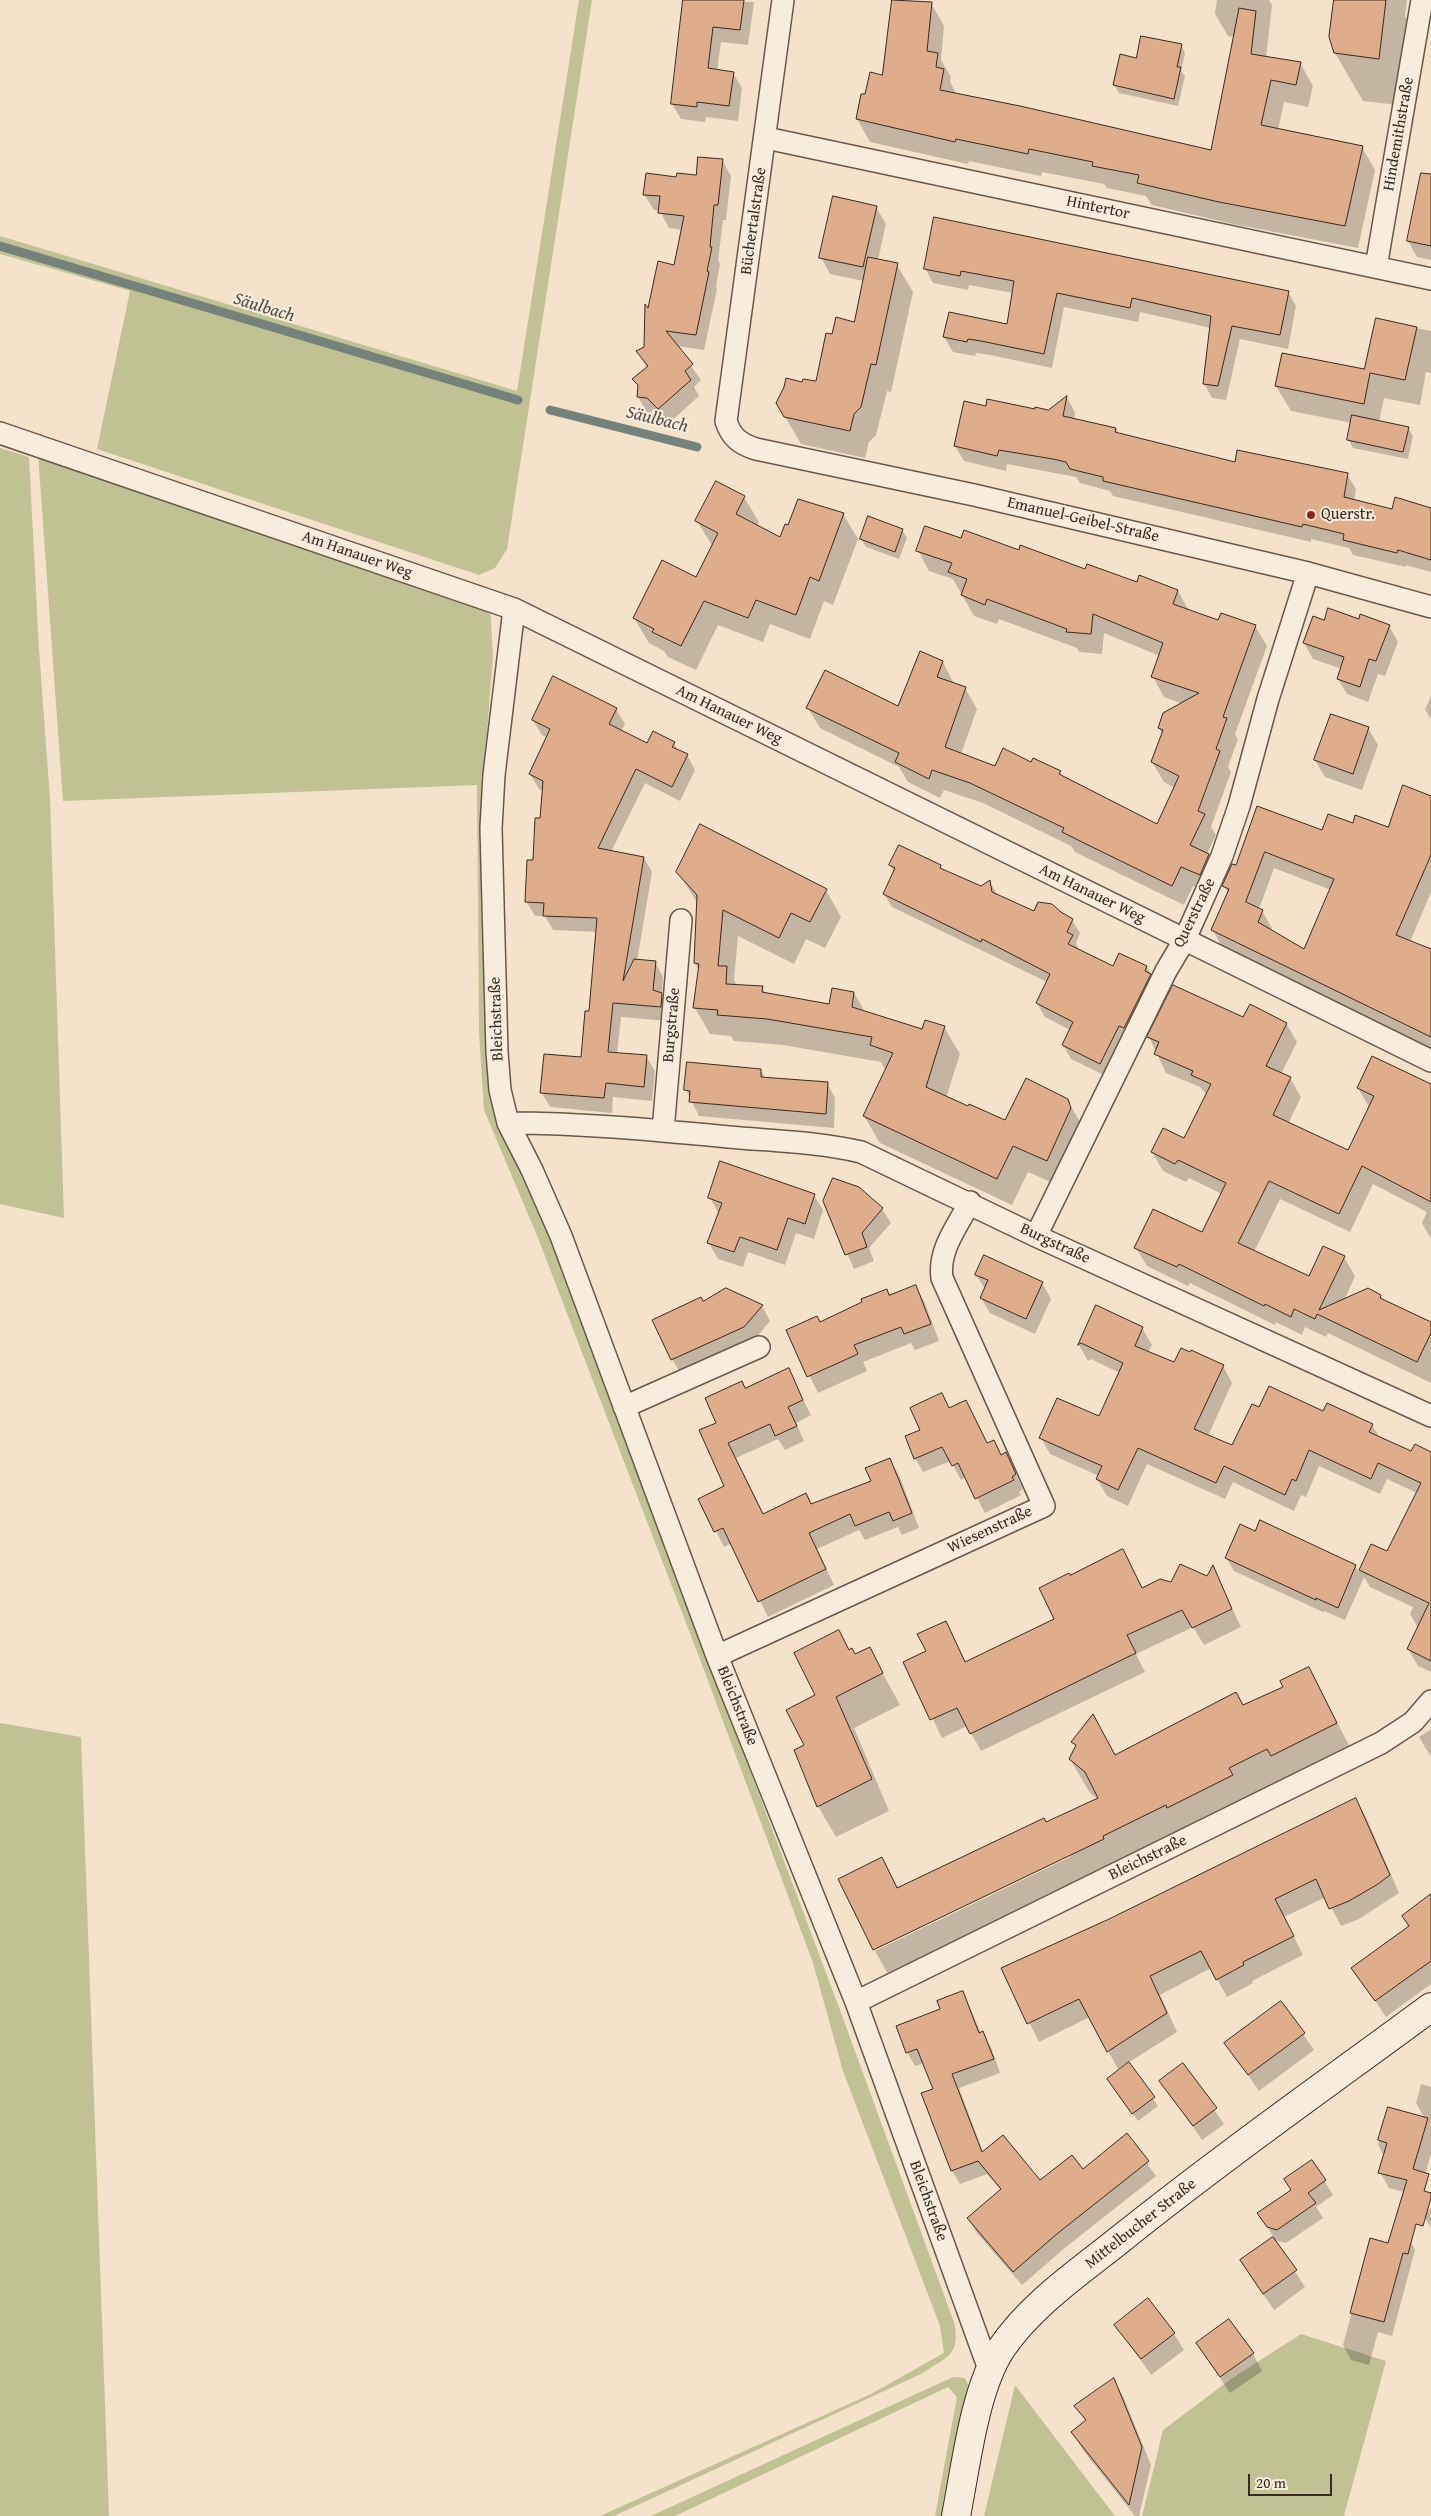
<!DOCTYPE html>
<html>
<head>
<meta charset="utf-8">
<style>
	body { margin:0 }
	#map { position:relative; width:1431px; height:2516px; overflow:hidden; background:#f4e3ca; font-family:"Gentium Book Plus",serif }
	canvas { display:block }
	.scale { position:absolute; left:1248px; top:2474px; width:84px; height:22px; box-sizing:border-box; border:2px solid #3b2920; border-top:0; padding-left:6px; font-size:15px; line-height:18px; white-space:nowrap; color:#3b2920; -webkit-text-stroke:4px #f8eddd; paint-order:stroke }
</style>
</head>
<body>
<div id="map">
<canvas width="1431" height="2516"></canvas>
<div class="scale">20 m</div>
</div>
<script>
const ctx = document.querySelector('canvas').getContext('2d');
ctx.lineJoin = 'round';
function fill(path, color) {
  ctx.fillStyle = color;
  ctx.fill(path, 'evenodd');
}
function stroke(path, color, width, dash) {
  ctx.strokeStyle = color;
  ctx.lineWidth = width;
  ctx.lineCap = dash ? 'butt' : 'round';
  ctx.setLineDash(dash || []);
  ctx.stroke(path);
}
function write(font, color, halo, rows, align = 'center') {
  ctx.font = font + ' "Gentium Book Plus",serif';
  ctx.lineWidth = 4;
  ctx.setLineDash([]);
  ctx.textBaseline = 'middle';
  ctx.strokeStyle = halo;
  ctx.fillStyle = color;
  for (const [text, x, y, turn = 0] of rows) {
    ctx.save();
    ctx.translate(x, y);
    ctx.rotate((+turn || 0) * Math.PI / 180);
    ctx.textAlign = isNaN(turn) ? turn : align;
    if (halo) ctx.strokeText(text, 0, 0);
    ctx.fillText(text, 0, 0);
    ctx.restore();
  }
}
const green = new Path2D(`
	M579,0h13l-85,549 -12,19 -16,7 -382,-126 33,-158 -130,-37v-18l517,155z
	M0,448l29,9 10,192 11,150 14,419 -64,-14z
	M38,454l452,152 3,49 -10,129 4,276 8,53 53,119 292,778 115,315c4,32 -8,31 -32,48l-309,143h-14l271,-122 73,-41 -4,-27 -97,-255 -30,-108 -112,-301 -163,-424 -54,-128 -5,-78 -2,-247 -414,16z
	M0,1723l81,14 28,779h-109z
	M1301,2334l85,27 -42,155h-202l21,-86 68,-51z
	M953,2377l12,1 5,10 -26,128h-9l22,-119 -9,-10 -273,129h-24z
	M1015,2385l100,131h-131z`);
const shadow = new Path2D(`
	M685,0l69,2 -6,43 -27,-3 -4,29 16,2 9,15 -4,33 -32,-4 -1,5 -24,-3 -9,-15z
	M893,0l38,3 13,23 -3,34 10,17 -1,4 6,13 256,58 23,-115 -7,-1 -13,-22 2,-14h52l3,5 -6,53 34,5 13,23 -5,21 -24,-5 -6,28 84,17 13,23 -17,78 -125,-24 -81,-19 -6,-9 -39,-8 -3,-4 -62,-12 -1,4 -72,-15 -1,3 -98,-22 -13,-23 9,-23 17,-20z
	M1335,0h72l-2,16 10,17 -9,73 -43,-5 -28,-48z
	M1181,45l4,8 -4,18 4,5 -7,30 -59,-13 -5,-8 23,-25z
	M722,160l9,16 -5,44h-3l-5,41 2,3 -4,22 1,3 -13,61 -27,-4 24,34 -7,7 5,9 -31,28 -10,-10 -11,-2 -9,-15 1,-9 -5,-9 13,-11 -9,-16 7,-5 4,-36 26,-45 7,-36 -13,-2 -9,-17 -6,-1 -10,-16 33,-16 20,-2z
	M1431,175v85l-14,-3 -9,-16z
	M876,207l10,17 -8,36 19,5 16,27 -22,100 -4,-1 -11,44 -7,7 -4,16 -64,-14 -24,-41 26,-20h14l15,-47 23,-13 9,-42 -34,-7 -9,-17z
	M925,268l363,24 8,14 -8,43 -48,-10 -14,61 -14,-2 -8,-15 7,-55 -71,-16 -2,10 -74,-15 -12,61 -62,-13 -14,-2 -1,3 -22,-4 -9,-15 6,-24 58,12 5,-32 -44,-8 -1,5 -35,-7z
	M1377,320l54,11v42l-5,-1 -6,33 -36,-7 -5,24 29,6 5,8 -5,23 -55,-11 -4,-8 3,-17 -61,-12 -15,-25 89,-16z
	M1067,398l8,14 -1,8 42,9 3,5 117,29 111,11 9,15 -2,12 39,9 38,-1v63l-25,-7v2l-53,-12 -4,-7 -38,-9v3l-198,-46 -3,-5 -30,-8 -4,-6 -69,-13 -1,7 -42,-10 -9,-15 32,-39 61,4z
	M716,483l28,14 15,25 -2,4 24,13 8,-13 54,-12 15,25 -25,66 -9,-4 -14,38 -40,-15 -7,18 -45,-17 -22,45 -28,-13 -4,-6 -15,-8 -15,-25 62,-40 17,-31 -16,-26z
	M902,530l5,8 -8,21 -33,-12 -5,-8z
	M962,540l57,12 118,31 41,8 11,20 30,11 36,4 12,20 -32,88 3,5 -10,28 3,5 -20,55 5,8 -9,19 13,21 -9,20 -18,-9 -9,19 -109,-53 -4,-6 -88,-43 -39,-13 -4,8 -32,-16 -9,-15 -79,-39 -12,-20h91l44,-46 11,22 11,4 12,21 -16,45 34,14 36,-4 29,8 3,6 94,47 18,-37 -11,-6 -12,-20 10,-28 -3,-6 24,-24 -19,-7 -11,-20 7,-21 -56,-23 -2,21 -23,-2 -2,-4 -78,-29 -2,5 -23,-8 -21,-37 -24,-8 -11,-21z
	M1359,620l30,6 9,16 -13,34 -7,-2 -10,28 -21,-8 -9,-15 4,-10 -29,-10 -9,-16 21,-22z
	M1431,696v23l-6,-9z
	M616,709l9,15 -4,7 27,13 26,-1 4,8 9,4 8,15 -15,31 -35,-18 -34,69 33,6 8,14 -15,89 18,1 8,15 -1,18 8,14 -1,12 -48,-4 -4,37 29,2 9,15 -3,30 -39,-4 -1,16 -62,-6 -8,-14 40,-35 9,-45 7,-81 -45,-2 -8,-14h-10l-9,-15 16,-82 1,-28 -4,-2 -9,-15 18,-36 -6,-3 -9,-15z
	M1368,728l10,17 -16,45 -37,-13 -10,-17z
	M1431,797v95l-21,50 21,8v98l-209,-101 -9,-17 15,-37 -4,-7 12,-19 22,-60 65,24 31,-7 35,5zM1274,868l57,22 -27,61 -34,-20 2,-3 -10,-17 -3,-2z
	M890,865l50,1 3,4 38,17 9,-5 8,14 36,16 26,1 12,7 8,13 -4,10 3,8 35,17 33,-1 8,14 -47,96 -37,-18 -8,-14 7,-15 -25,-13 -8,-14 10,-21 -155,-75 -8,-13 10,-22z
	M678,872l148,18 15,27 -16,31 -19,-9 -12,25 -56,-28 -4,44 3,6 25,2 4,6 64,11 24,-12 11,19 58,19 21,-4 16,27 -14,44 59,23 62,-21 16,27 -21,60 -34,-15 -16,33 -132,-62 -16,-27 22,-45 -5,-9 -98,-17 -49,-4 -3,-5 -21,-2 -15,-26 4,-37 -4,-8 3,-59z
	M1243,1019l43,4 11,19 -16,32 9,4 11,19 -13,27 60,28 21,-45 -11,-19 73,-3v154l-9,-16 5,-11 -54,-28 -23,48 -70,-33 -26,53 55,26 15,-31 20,10 11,19 -11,25 37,-5 2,5 48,22v60l-103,-50 -2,4 -21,-10 -3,8 -26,-13 -1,3 -85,-42 -2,3 -41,-20 -11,-18 67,-14 19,-40 -33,-16 -3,4 -23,-11 -11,-19 33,-12 22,-45 -7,-8 -34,-14 -17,-36z
	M761,1070l4,8 62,5 8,15 -1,30 -135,-12 -13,-26z
	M814,1195l9,15 -9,29 -18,-6 -11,32 -37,-13 -5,15 -25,-8 -9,-16 10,-29 -9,-16z
	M824,1201l58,8 9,14 -22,25 5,13 -20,8z
	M976,1275l66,8 9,16 -16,35 -45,-21 -9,-15 4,-9z
	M916,1287l9,16 14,38 -24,9 -4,-7 -48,19 4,9 -49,22 -31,-63 33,-7 67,-32 3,5z
	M703,1303l59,3 8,15 -19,23 -70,30 -9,-15z
	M1097,1307l45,21 10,17 -4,8 27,11 48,2 9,17 -24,53 25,11 27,-38 63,4 49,12 8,13 32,15h19v219l-13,-6 -10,-17 10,-21 -8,-14 3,-7 -43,-20 -6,-10 -19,43 -21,-9 -1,1 -89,-41 -8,-13 30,-25 99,33 4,6 13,-27 16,8 29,-60 -30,-14 -7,15 -61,-28 -13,31 -5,-2 -7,16 -61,-29 -8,17 -78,-35 -19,42 -21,-10 -10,-17 2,-3 -49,-22 -9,-16 58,-20 21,-45 -29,-14 -3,2 -9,-16z
	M788,1370l23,45 -15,8 8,18 -19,9 -7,-11 -42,19 28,57 41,-21 7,11 61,-23 17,-22 9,15 20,53 -17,7 -4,-8 -33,13 -6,-10 -42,19 17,36 -66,32 -36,-74 -8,4 -24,-48 26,-12 -9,-63 28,-35z
	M949,1409l52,47 5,-2 17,35 -4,3 2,3 -36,18 -19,-36 -5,3 -10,-19 -28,11 -8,-14 7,-27z
	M1123,1551l20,38 64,-12 6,-9 28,59 -37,18 -11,-18 -57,27 9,18 -164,79 -14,-25 -25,12 -37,-76 22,-10 18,-29 21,39 90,-43 14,-42z
	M839,1632l11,19 5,4 14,-7 31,57 -46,23 35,83 -53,26 -18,-31 -1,-111z
	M1309,1668l46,89 -462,226 -18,-32 195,-94 -1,-2 -195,95 -35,-71 43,-20 17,30 199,-90 -8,-6 -20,-34 6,-12 -3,-5 20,-26 23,40 169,-68z
	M1431,1729v28l-12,-20z
	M1355,1800l11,17 33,76 -40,26 -18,7 -15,-29 -42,20 19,38 -51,26 1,2 -26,14 -16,-29 -51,27 17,37 -59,37 -28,-52 -51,25 -36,-73 105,-48z
	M1431,1896v88l-45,33 -33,-49 57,-41z
	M963,1992l18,41 10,14 9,26 -41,15 24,64 57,30 43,-12 43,-35 30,41 -90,71 -44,38 -46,-53 -8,-14 33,-28 -14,-16 -27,10 -8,-13 -29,-77 12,-4 -11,-27 -9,3 -8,-14 35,-43z
	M1281,2002l33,48 -55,41 -33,-48z
	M1129,2064l29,42 -20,15 -24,-34z
	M1183,2065l41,59 -22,16 -41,-59z
	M1421,2084l10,3v37l-2,-2 2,4v28l-12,42 -30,-8 -9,-16 4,-16 -6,-11 11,-37 36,11 -9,-16z
	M1312,2161l21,34 -17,12 7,11 -37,25 -12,-3 31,47 -31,23 -33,-49 33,-23 -15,-25 33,-22z
	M1431,2208v20l-7,-12z
	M1408,2237l7,13 -23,86 -14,-4 -9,33 -18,-5 -8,-15 28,-105 20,5z
	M1116,2325l58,9 10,16 -33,25z
	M1197,2343l56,11 9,17 -32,22z
	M1114,2380l9,16 28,69 -12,51h-4l-53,-67 -9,-17 13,-10 -10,-16z`);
const stream = new Path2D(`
	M0,246l518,154
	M550,410l147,37`);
const building = new Path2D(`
	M683,0h61l-4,30 -27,-3 -5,41 26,4 -5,34 -32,-4v5l-26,-3z
	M892,0l40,2 -5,49 11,2 -2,14 8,2 -4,21 80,16 191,44 28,-142 17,3 -5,43 50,8 -5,23 -25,-5 -10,45 102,21 -18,80 -126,-24 -82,-19 2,-8 -47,-9 1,-4 -64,-13 -1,5 -72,-15 -1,3 -99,-23 5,-25h4l5,-22 12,3z
	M1334,0h52l-7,59 -45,-6 -5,-16z
	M1141,36l41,8 -5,23h4l-7,32 -61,-14 7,-31 16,4z
	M698,157l25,2 -5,46h-4l-4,42h2l-5,24 2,1 -13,63 -30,-4 27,33 -8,7 6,9 -33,29 -11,-11 -10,-1 1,-12 -6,-6 16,-13 -12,-15 8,-4 1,-43 3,4 10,-47 16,4 10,-49 -26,-3 2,-17 -17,-1 3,-22 30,4 1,-4 19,2z
	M1421,173l10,1v72l-24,-5z
	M833,196l44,10 -14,61 -44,-9z
	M934,217l355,74 -9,44 -48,-9 -14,60 -15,-2 8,-68 -79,-18 -2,10 -73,-15 -13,61 -63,-13 -13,-2 -1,3 -24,-5 6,-25 58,12 7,-43 -53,-10 -1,5 -36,-7z
	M868,257l30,6 -22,102 -5,-1 -10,43 -7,7 -4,17 -66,-14 -8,-14 8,-16 2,-9 16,4 1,-3 13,2 10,-48 6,1 4,-17 18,5z
	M1376,318l41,9 -12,53 -35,-7 -6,31 -89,-18 7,-33 82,16z
	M1067,396l-4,20 53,12 -1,4 120,30 2,-12 111,23 -4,24 48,12 3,-12 36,11v52l-33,-10 -1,3 -54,-13 1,-6 -41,-10 -1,3 -199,-46v-4l-33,-8 -4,-7 -13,-3 -54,-9 -2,6 -43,-10 10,-45 22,5 1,-7 48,10v-2l13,3z
	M1352,415l57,12 -6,25 -56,-12z
	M716,481l29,15 -9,18 44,23 5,-13 3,1 10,-26 46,14 -25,68 -9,-4 -14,38 -40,-15 -8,18 -44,-17 -23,45 -29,-14 2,-3 -21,-11 29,-58 34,17 22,-44 -23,-12z
	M868,516l35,13 -8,23 -35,-13z
	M925,526l36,12 3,-8 55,20 1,-5 65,24 2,-5 50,18 2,-7 39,15 -5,14 45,16 3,-7 35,12 -33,92 4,1 -11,31 4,2 -22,60 7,3 -15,31 19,9 -9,21 -19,-8 -9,19 -86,-42 -24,-12 2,-4 -94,-45 -38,-13 -3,9 -34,-17 4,-9 -93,-45 19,-38 73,36 22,-55 23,10 -6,16 29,10 -21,60 50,19 8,-18 28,14 2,-4 28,13 -2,3 98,50 22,-48 -28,-14 12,-32 -5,-2 5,-15 36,-20 -48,-16 12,-34 -70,-29 -2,20 -25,-2 1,-3 -80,-30 -2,6 -24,-10 6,-16 -19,-7 4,-9 -36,-12z
	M1328,608l31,11 1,-5 30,11 -14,36 -7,-2 -9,28 -23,-8 7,-22 -41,-14 10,-27 11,4z
	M553,676l64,32 -8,16 38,19 6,-12 22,11 -3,5 16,7 -16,33 -36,-18 -38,79 46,9 -21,124 11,-22 22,2 -3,29 9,3 -1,14 -48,-4 -5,49 39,3 -3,32 -38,-4 -2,15 -64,-5 4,-39 37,3 4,-46h4l8,-93 -54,-2 1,-13 -19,-1 2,-42h6l2,-42h5l3,-37 -14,-7 21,-45 -18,-9z
	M1331,714l38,13 -16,47 -39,-14z
	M1403,785l28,11v59l-35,80 35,14v88l-220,-107 18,-41 -7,-3 10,-22 4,1 21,-59 65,24 6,-16 25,9 2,-8 33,12zM1265,852l69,27 -30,70 -46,-27 5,-12 -17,-8z
	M700,824l127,65 -17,33 -19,-9 -12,25 -56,-28 -5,56h9l-1,18 37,2 -1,6 67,12 3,-16 22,4 -2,15 70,22 3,-9 20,6 -19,61 42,19 1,-2 36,16 21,-42 42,21 3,9 -24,53 -34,-15 -16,33 -134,-63 30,-63 -23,-8 2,-8 -105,-18 -50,-4 1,-5 -25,-2 6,-44 -5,-1 3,-68 -21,-23z
	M899,845l42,20 -1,3 41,18 9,-6 2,12 42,19 4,-9 14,2 9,8 12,7 -6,13 6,3 -5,9 45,22 6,-13 28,13 -2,5 6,3 -27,54 -5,-2 -19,38 -38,-19 11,-23 -37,-19 14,-29 -68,-35 -1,3 -98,-48 12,-26 -6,-3z
	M1173,985l70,32 7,-13 37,19 -21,43 25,11 -18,38 75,35 26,-54 -17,-8 15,-32 59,28v118l-69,-36 -23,48 -70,-33 -31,62 71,33 14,-30 22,10 -26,54 49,-22 13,7 -1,3 51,24v11l-14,29 -100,-48 -2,5 -21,-10 -3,8 -26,-13 -1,2 -85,-42 -2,3 -43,-19 19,-39 49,23 24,-49 -48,-23 -3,4 -24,-12 12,-24 21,10 27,-54 -20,-9 2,-4 -39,-17 5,-12 -12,-5z
	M687,1062l74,7v8l67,5 -2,32 -137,-12 1,-11 -6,-1z
	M720,1161l95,33 -10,30 -17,-6 -11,32 -37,-13 -6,15 -27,-9 15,-40 -14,-5z
	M833,1178l26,9 24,21 -21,25 5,14 -22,8 -22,-54z
	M984,1255l59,27 -17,37 -46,-21 8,-18 -13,-5z
	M916,1285l15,39 -27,10 -3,-7 -47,18 4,9 -51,23 -21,-47 31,-14 3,6 42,-20 -1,-3 26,-10 2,6z
	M726,1288l37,17 -19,22 -73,33 -19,-40 49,-23 2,4z
	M1096,1305l47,22 -8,19 39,16 7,-14 9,4 1,-2 33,15 -30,64 38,16 20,-41 7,3 10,-21 54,25 4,-8 46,21 -4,8 42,19 4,-7 16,8v209l-24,-12 22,-46 -70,-33 12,-26 16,7 34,-68 -43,-20 -7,16 -62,-29 -13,31 -4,-2 -7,16 -61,-29 -8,17 -78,-35 -20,42 -22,-11 6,-13 -63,-28 18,-40 42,18 24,-53 -42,-20 -3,2z
	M789,1368l14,32 -15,7 9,19 -22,10 -5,-12 -42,19 35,71 43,-21 5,11 60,-23 -6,-13 25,-10 22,55 -19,8 -4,-9 -34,14 -5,-12 -41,19 17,36 -68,33 -35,-74 -9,4 -16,-33 26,-13 -25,-56 17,-7 -11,-25 37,-17 3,7z
	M942,1393l7,15 17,-8 21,43 7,-3 7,15 5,-3 10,22 -4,3 2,3 -39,19 -17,-36 -6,3 -10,-19 -28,12 -9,-23 15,-6 -10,-22z
	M1260,1520l96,45 -18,43 -22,-10v2l-91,-42 15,-34 15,7z
	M1123,1549l19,39 18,-9 11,3 9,-18 27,12 6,-11 19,44 -40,19 -10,-18 -55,25 9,18 -166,81 -13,-26 -27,12 -27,-58 23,-11 -9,-17 29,-13 19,41 89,-43 -15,-31 30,-15 1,2z
	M839,1630l10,20 3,-2 3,6 15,-7 13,26 -47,24 36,82 -55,28 -23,-57 10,-5 -18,-35 29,-15 -21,-42z
	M1309,1667l28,56 -66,33 -4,-7 -38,19 4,7 -66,33 -1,-3 -63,31 1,3 -231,111 -35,-71 44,-22 15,31 147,-70 2,4 52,-24 -13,-26 -16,-13 7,-14 -5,-3 22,-28 22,41 121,-63 7,13 40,-18 -3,-6z
	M1356,1798l34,77 -12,9 -29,17 -20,8 -13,-30 -41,20 19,37 -51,26 1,3 -28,15 -15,-29 -51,25 17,37 -60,39 -28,-53 -52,25 -26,-56 106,-48z
	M1431,1894v67l-56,40 -24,-33 58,-42 -7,-10z
	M963,1991l16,42 4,-2 11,28 -42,15 30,78 21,-17 37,45 32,-25 11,14 44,-36 22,28 -91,72 -45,39 -46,-54 34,-29 -23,-28 -27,10 -30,-78 12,-4 -16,-40 -11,4 -10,-27 44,-17 -3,-8z
	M1281,2001l24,32 -57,42 -24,-32z
	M1129,2062l26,35 -23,17 -25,-35z
	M1183,2063l34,45 -24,18 -34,-45z
	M1388,2107l40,11 -15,51 16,5 -5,17 7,2v5l-8,28 -7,-2 -8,30 -5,-1 -19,69 -34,-9 20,-75 18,5 19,-63 -29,-7 9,-30 -9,-3z
	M1312,2160l14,20 -18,13 8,10 -39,27 -10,-3 -10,-14 34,-23 -7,-11z
	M1273,2237l24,33 -34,24 -23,-34z
	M1148,2298l27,35 -34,26 -27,-34z
	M1229,2319l25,34 -34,24 -24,-34z
	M1114,2378l28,69 -13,58 -58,-73 15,-12 -12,-14z`);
const minor = new Path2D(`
	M783,0l-57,421c5,16 14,23 30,28l218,46 334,78 123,34
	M766,138l665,141
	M1376,267l46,-267
	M0,433l514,176 917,452
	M514,609l-20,166 -3,53 6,224 3,38 8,33 24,47 29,66 156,420 139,346 134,370
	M508,1123c74,0 147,7 221,14 44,4 89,5 132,15l175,84 395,180
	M663,1131l18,-211
	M1036,1236l130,-265 19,-32 37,-83 17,-50 29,-107 40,-126
	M624,1407l135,-60
	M717,1656l327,-150 -102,-228c-4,-28 15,-51 28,-76
	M856,2002l525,-259 32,-21 18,-21`);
const secondary = new Path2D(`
	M956,2516c10,-50 18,-125 45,-167 30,-45 80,-78 122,-112 100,-80 205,-154 308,-230`);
const markers = [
	[1311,515,5,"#8f2418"]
];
const streetNames = [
	["Hindemithstraße",1399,134,-80],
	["Hintertor",1098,208,12],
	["Büchertalstraße",754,221,-82],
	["Emanuel-Geibel-Straße",1083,520,13],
	["Am Hanauer Weg",357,555,19],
	["Am Hanauer Weg",729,715,26],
	["Am Hanauer Weg",1092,894,26],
	["Querstraße",1195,913,-64],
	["Bleichstraße",497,1019,-92],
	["Burgstraße",672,1025,-85],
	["Burgstraße",1055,1244,25],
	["Wiesenstraße",990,1530,-25],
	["Bleichstraße",737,1706,68],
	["Bleichstraße",1148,1858,-26],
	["Bleichstraße",928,2201,70],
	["Mittelbucher Straße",1141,2224,-38]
];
const poiNames = [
	["Querstr.",1321,515]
];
const waterNames = [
	["Säulbach",264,308,17],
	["Säulbach",657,420,14]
];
fill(green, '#c0c294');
fill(shadow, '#0003');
stroke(stream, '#75827b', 9);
fill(building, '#dfad8a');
stroke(building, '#3b2920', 1);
stroke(minor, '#69584a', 24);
stroke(secondary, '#3b2920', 30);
stroke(minor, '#f8eddd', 21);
stroke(secondary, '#f8eddd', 28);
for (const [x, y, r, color] of markers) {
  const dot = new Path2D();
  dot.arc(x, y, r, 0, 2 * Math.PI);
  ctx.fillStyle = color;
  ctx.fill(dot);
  stroke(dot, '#f8eddd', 2);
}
write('16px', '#3b2920', '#f8eddd', streetNames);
write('16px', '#3b2920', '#f8eddd', poiNames, 'left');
write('italic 18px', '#534e46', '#f8eddd', waterNames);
</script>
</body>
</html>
